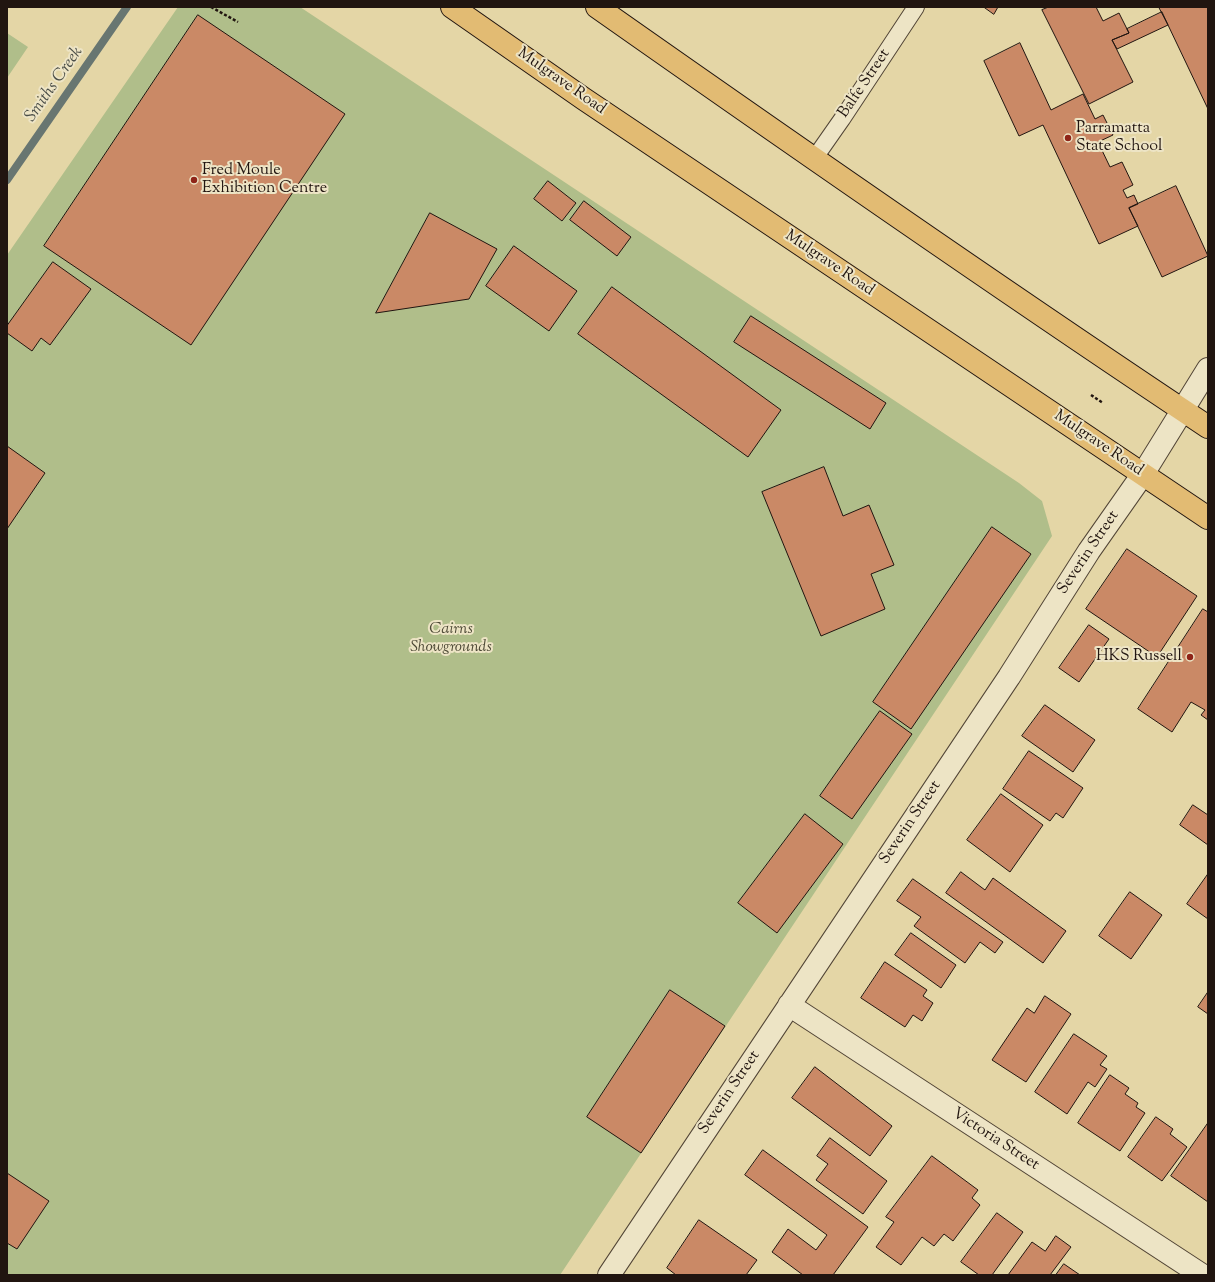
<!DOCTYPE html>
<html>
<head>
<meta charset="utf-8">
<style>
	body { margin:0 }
	#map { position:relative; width:1215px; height:1282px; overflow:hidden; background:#e4d6a6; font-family:"Sorts Mill Goudy",serif }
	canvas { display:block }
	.frame { position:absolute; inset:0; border:8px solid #211510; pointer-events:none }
</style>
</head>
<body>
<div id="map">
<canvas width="1215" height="1282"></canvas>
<div class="frame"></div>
</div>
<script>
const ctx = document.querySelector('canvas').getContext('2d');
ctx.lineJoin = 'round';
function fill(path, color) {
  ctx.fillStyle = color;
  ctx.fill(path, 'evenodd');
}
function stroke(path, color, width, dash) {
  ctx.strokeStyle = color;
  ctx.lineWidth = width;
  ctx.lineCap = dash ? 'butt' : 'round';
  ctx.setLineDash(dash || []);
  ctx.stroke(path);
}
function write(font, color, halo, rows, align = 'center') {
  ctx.font = font + ' "Sorts Mill Goudy",serif';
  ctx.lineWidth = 4;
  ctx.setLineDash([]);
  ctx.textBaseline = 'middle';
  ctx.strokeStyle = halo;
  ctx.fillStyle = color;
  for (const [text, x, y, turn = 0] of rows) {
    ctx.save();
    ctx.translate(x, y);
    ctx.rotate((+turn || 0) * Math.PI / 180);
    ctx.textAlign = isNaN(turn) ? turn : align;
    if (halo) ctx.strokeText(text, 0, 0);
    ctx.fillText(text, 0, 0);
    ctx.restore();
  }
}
const green = new Path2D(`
	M178,7h122l719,476 23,18 10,35 -492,739h-553v-1020z
	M7,33l21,14 -21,31z`);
const stream = new Path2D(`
	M7,180l120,-173`);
const building = new Path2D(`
	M984,7h14l-4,7z
	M1049,7h47l7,14 16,-8 10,20 -17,7 21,42 -44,22 -47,-94z
	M1159,7h49v102l-40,-84z
	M1162,12l6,13 -51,24 -5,-9 17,-7 -2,-4z
	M198,15l147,99 -154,231 -147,-99z
	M1020,43l31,67 32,-16 12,25 8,-4 10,20 -15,7 12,25 12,-5 11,23 -10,5 4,8 7,-3 4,9 -9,4 9,18 -39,18 -56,-119 -24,11 -35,-75z
	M548,181l28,22 -14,18 -28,-22z
	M1176,186l32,70 -46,21 -33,-69z
	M584,201l47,36 -14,19 -47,-36z
	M430,213l67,36 -28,50 -93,14z
	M514,246l63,45 -28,40 -63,-45z
	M53,262l38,27 -41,56 -9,-7 -9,13 -25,-18v-7z
	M612,287l169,123 -33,47 -170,-123z
	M751,316l135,87 -16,26 -136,-87z
	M7,446l38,27 -38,56z
	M824,467l19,49 26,-11 25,60 -23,9 14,35 -64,27 -59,-144z
	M992,527l39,27 -120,175 -38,-27z
	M1127,549l70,47 -40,61 -71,-48z
	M1203,609l5,3v108l-7,-5 4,-5 -14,-8 -19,30 -34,-23z
	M1089,625l20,14 -30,43 -20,-14z
	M1045,705l50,35 -22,32 -51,-36z
	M880,711l32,23 -60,85 -32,-23z
	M1029,751l54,37 -20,30 -7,-5 -6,8 -47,-32z
	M1001,794l42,31 -33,47 -43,-32z
	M1193,805l15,10v30l-28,-20z
	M805,814l38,30 -66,89 -39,-30z
	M961,872l24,18 8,-12 73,53 -23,32 -97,-70z
	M1208,874v45l-21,-15z
	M913,879l90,63 -8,11 -15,-11 -15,21 -51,-37 7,-9 -24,-16z
	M1130,892l32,23 -31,44 -32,-23z
	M911,933l45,32 -15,23 -46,-33z
	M885,962l42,28 -4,6 10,7 -11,18 -9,-6 -8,12 -44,-29z
	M670,990l55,36 -84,127 -54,-36z
	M1208,992v22l-10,-7z
	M1045,996l26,18 -45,68 -34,-22 35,-52 7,5z
	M1074,1034l33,22 -7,9 7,4 -12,18 -7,-5 -21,32 -32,-22z
	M815,1067l77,59 -22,30 -78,-58z
	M1110,1075l19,13 -4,6 13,9 -2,4 9,6 -25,38 -42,-28z
	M1156,1117l17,12 -3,5 17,13 -25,34 -34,-24z
	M1208,1123v79l-37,-26z
	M830,1138l57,43 -24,33 -47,-34 12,-16 -11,-8z
	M763,1150l105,77 -35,48h-30l-31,-23 16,-23 28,21 11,-15 -82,-60z
	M932,1156l46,34 -6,8 8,7 -27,36 -9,-7 -10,12 -12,-9 -21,28 -25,-18 18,-25 -8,-5z
	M7,1173l42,28 -32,48 -10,-6z
	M997,1213l26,19 -31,43h-13l-18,-13z
	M699,1220l58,40 -11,15h-70l-9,-7z
	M1056,1236l15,11 -21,28h-42l24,-33 13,9z
	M1064,1264l16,11h-24z`);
const path = new Path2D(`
	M211,7l27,15
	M1091,395l12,8`);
const service = new Path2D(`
	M814,159l28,-40 74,-112`);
const minor = new Path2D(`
	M789,1005l413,270
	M609,1275l400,-598 80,-126 54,-77`);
const tertiary = new Path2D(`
	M1143,474l65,-105`);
const primary = new Path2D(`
	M452,7l132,92 624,419
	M597,7c202,142 405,283 611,420`);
const markers = [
	[1068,138,4,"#8f2418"],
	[194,180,4,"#8f2418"],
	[1190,657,4,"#8f2418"]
];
const streetNames = [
	["Mulgrave Road",561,82,35],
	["Balfe Street",865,84,-56],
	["Mulgrave Road",829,264,34],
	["Mulgrave Road",1098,444,34],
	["Severin Street",1089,553,-56],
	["Severin Street",911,823,-56],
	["Severin Street",730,1093,-56],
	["Victoria Street",995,1140,33]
];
const poiNames = [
	["Parramatta",1076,129],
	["State School",1076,147],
	["Fred Moule",202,171],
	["Exhibition Centre",202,189],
	["HKS Russell",1182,657,"right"]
];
const parkNames = [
	["Cairns",451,630],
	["Showgrounds",451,648]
];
const waterNames = [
	["Smiths Creek",55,85,-55]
];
fill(green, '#b0be8a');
stroke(stream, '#687671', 8);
fill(building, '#ca8966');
stroke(building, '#211510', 1);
stroke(service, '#524536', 18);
stroke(minor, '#524536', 24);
stroke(tertiary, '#524536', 24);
stroke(primary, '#211510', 24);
stroke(path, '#211510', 2.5, [3, 2]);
stroke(service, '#ede4c5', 16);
stroke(minor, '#ede4c5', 22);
stroke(tertiary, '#ede4c5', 22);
stroke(primary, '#e2bb73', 22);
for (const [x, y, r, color] of markers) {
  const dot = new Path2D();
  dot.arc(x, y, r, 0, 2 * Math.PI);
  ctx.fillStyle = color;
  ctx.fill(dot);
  stroke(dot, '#ede4c5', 1.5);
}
write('16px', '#211510', '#ede4c5', streetNames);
write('16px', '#211510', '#ede4c5', poiNames, 'left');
write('italic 16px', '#4c4835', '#ede4c5', parkNames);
write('italic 17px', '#4b4e48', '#ede4c5', waterNames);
</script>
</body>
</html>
